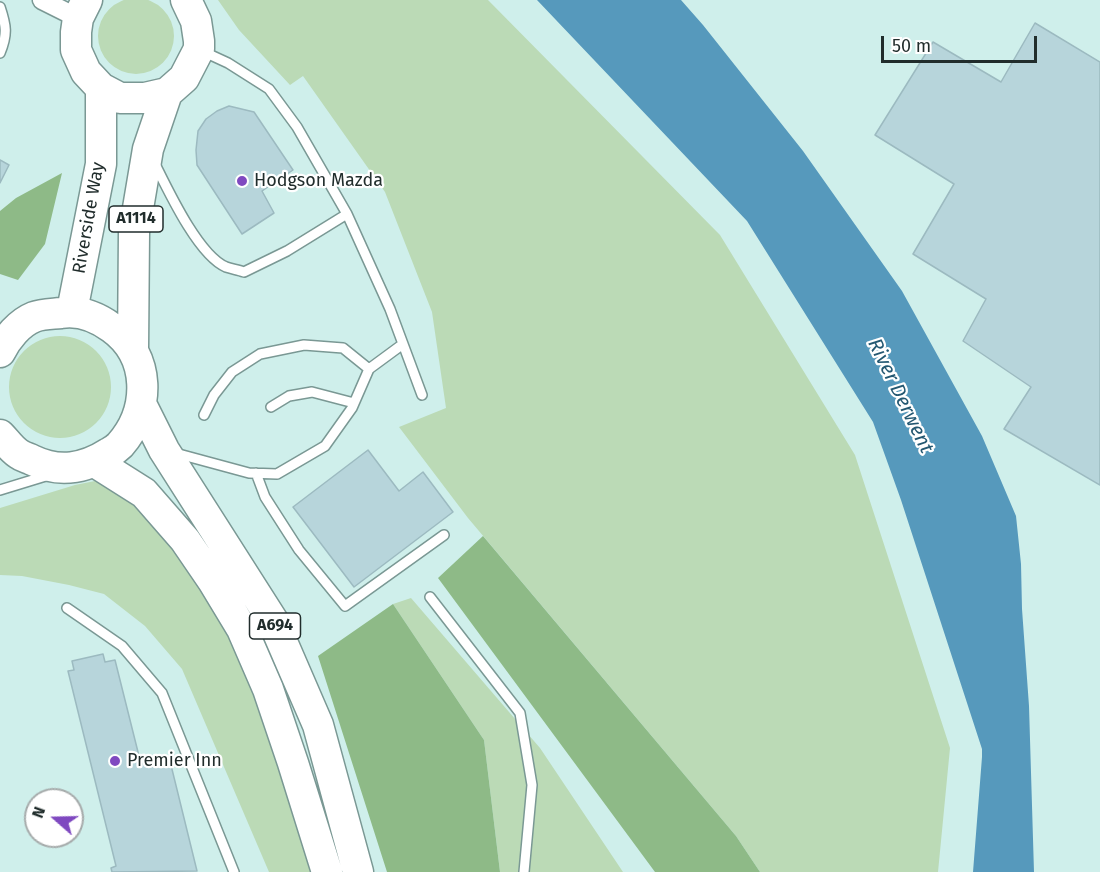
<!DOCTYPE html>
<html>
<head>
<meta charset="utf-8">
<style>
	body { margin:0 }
	#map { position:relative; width:1100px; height:872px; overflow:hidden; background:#cfefeb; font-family:"Fira Sans",sans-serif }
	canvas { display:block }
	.north { position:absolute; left:24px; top:788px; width:60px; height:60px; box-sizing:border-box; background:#fff; border:2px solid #a6abab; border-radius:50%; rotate:290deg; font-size:16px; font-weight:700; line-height:24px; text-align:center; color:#212d2c }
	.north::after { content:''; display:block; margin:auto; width:21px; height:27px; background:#7f49c0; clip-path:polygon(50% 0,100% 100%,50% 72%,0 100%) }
	.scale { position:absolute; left:881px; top:36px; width:156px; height:27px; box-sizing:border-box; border:3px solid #212d2c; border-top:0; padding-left:8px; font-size:18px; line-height:21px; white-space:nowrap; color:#212d2c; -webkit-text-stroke:4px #fff; paint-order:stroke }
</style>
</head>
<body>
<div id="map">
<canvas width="1100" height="872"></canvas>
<div class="north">N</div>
<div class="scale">50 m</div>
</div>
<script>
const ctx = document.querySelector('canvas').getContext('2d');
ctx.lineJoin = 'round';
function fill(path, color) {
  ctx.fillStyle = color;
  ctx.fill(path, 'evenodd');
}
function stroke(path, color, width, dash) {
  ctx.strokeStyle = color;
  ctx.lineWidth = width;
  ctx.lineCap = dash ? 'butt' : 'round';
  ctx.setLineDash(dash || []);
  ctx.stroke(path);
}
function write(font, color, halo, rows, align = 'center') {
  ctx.font = font + ' "Fira Sans",sans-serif';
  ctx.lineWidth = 4.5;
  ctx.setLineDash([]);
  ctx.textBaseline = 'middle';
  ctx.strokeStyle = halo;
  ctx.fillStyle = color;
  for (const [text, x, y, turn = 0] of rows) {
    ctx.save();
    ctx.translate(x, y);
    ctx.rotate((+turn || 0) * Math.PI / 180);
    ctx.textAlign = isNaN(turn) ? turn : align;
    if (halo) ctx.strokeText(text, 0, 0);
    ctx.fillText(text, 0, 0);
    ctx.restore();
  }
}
const green = new Path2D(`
	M98 36a38 38 0 1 1 76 0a38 38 0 1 1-76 0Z
	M218,0h270l232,235 135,220 95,293 -12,124h-178l-24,-36 -268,-318 -69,-91 47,-19 -14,-96 -47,-120 -82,-116 -13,9 -51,-55z
	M9 387a51 51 0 1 1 102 0a51 51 0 1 1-102 0Z
	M95,481l32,13 35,36 73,115 65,175 12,52h-43l-87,-203 -37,-43 -41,-32 -35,-9 -47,-9 -22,-1v-67l75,-23z
	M411,598l129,150 83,124h-123l-16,-132 -91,-136z`);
const forest = new Path2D(`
	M62,173l-17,71 -27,36 -18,-6v-63l16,-13z
	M483,536l253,300 24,36h-105l-217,-294z
	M393,604l91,136 16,132h-113l-69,-216z`);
const water = new Path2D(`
	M537,0h144l22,25 100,126 99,140 80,145 34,80 5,48 1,45 7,97 5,166h-61l9,-115v-8l-81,-249 -28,-78 -126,-201z`);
const building = new Path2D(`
	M1035,23l65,39v423l-96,-56 27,-42 -68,-46 23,-42 -73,-45 41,-70 -79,-49 58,-93 68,40z
	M229,106l25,6 39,58 -31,21 12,22 -32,21 -45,-69 -1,-15 2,-19 8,-12 11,-8z
	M0,160l9,5 -9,18z
	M368,450l31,41 24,-19 30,40 -99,75 -61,-80z
	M103,654l2,8 10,-2 26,104 28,-7 28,114 -85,1 -1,-4 5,-2 -48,-195 6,-1 -2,-9z`);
const service = new Path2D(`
	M0,7c6,18 8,27 0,46
	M202,51l26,12 41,26 28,38 50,87 43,95 32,86
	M154,162c14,28 44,93 72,105 6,2 13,3 18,5l43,-21 60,-37
	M271,407l18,-11 23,-4 42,11
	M204,415l10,-20 18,-23 28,-18 44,-9 39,3 26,21
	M175,453l74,20 28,1 48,-28 27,-38 17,-39 34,-25
	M256,473l9,24 34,53 46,56 99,-71
	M0,490l49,-15
	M430,597l90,116 12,72 -8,87
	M67,608l55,38 40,47 72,179`);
const minor = new Path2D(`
	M42,0l36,18`);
const primary = new Path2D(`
	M87,0l-9,18 -2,14v18l10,22 15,16 19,10h25l22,-5 17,-15 15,-29v-8l-3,-20 -10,-21
	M72,311l29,-147v-76
	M133,350l1,-118 14,-83 19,-56
	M0,352c7,-14 19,-29 34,-35 8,-3 18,-3 27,-4 19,-3 36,4 51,15 39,28 39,82 8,117 -3,3 -7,6 -11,8 -25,16 -50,20 -77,7 -4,-2 -9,-3 -13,-6 -7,-4 -13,-13 -19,-19
	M141,404l23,46 109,171 45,104 40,147
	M95,462l49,31 41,47 28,41 29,48 26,60 25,74 34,109`);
const markers = [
	[242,181,6,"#7f49c0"],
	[115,761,6,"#7f49c0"]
];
const shields = [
	[136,219,54],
	[275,626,51]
];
const shieldNames = [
	["A1114",136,219],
	["A694",275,626]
];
const poiNames = [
	["Hodgson Mazda",254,181],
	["Premier Inn",127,761]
];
const streetNames = [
	["Riverside Way",89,218,-80]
];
const waterNames = [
	["River Derwent",900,396,64]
];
fill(green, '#bbdab6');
fill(forest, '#8eba87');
fill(water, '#5699bc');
fill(building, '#b7d5db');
stroke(building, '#9cbac0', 1.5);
stroke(service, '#7a9894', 12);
stroke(minor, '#7a9894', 21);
stroke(primary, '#7a9894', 33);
stroke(service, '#fff', 9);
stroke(minor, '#fff', 18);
stroke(primary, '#fff', 30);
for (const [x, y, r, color] of markers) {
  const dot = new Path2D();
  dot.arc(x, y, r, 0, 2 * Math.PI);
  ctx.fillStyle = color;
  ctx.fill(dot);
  stroke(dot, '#fff', 2);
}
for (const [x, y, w] of shields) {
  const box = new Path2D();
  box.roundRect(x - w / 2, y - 13, w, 26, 4.5);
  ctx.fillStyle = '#fff';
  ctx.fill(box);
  stroke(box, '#212d2c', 1.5);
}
write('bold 16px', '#212d2c', null, shieldNames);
write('18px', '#212d2c', '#fff', poiNames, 'left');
write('18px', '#212d2c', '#fff', streetNames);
write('italic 20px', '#245872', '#fff', waterNames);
</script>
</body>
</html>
